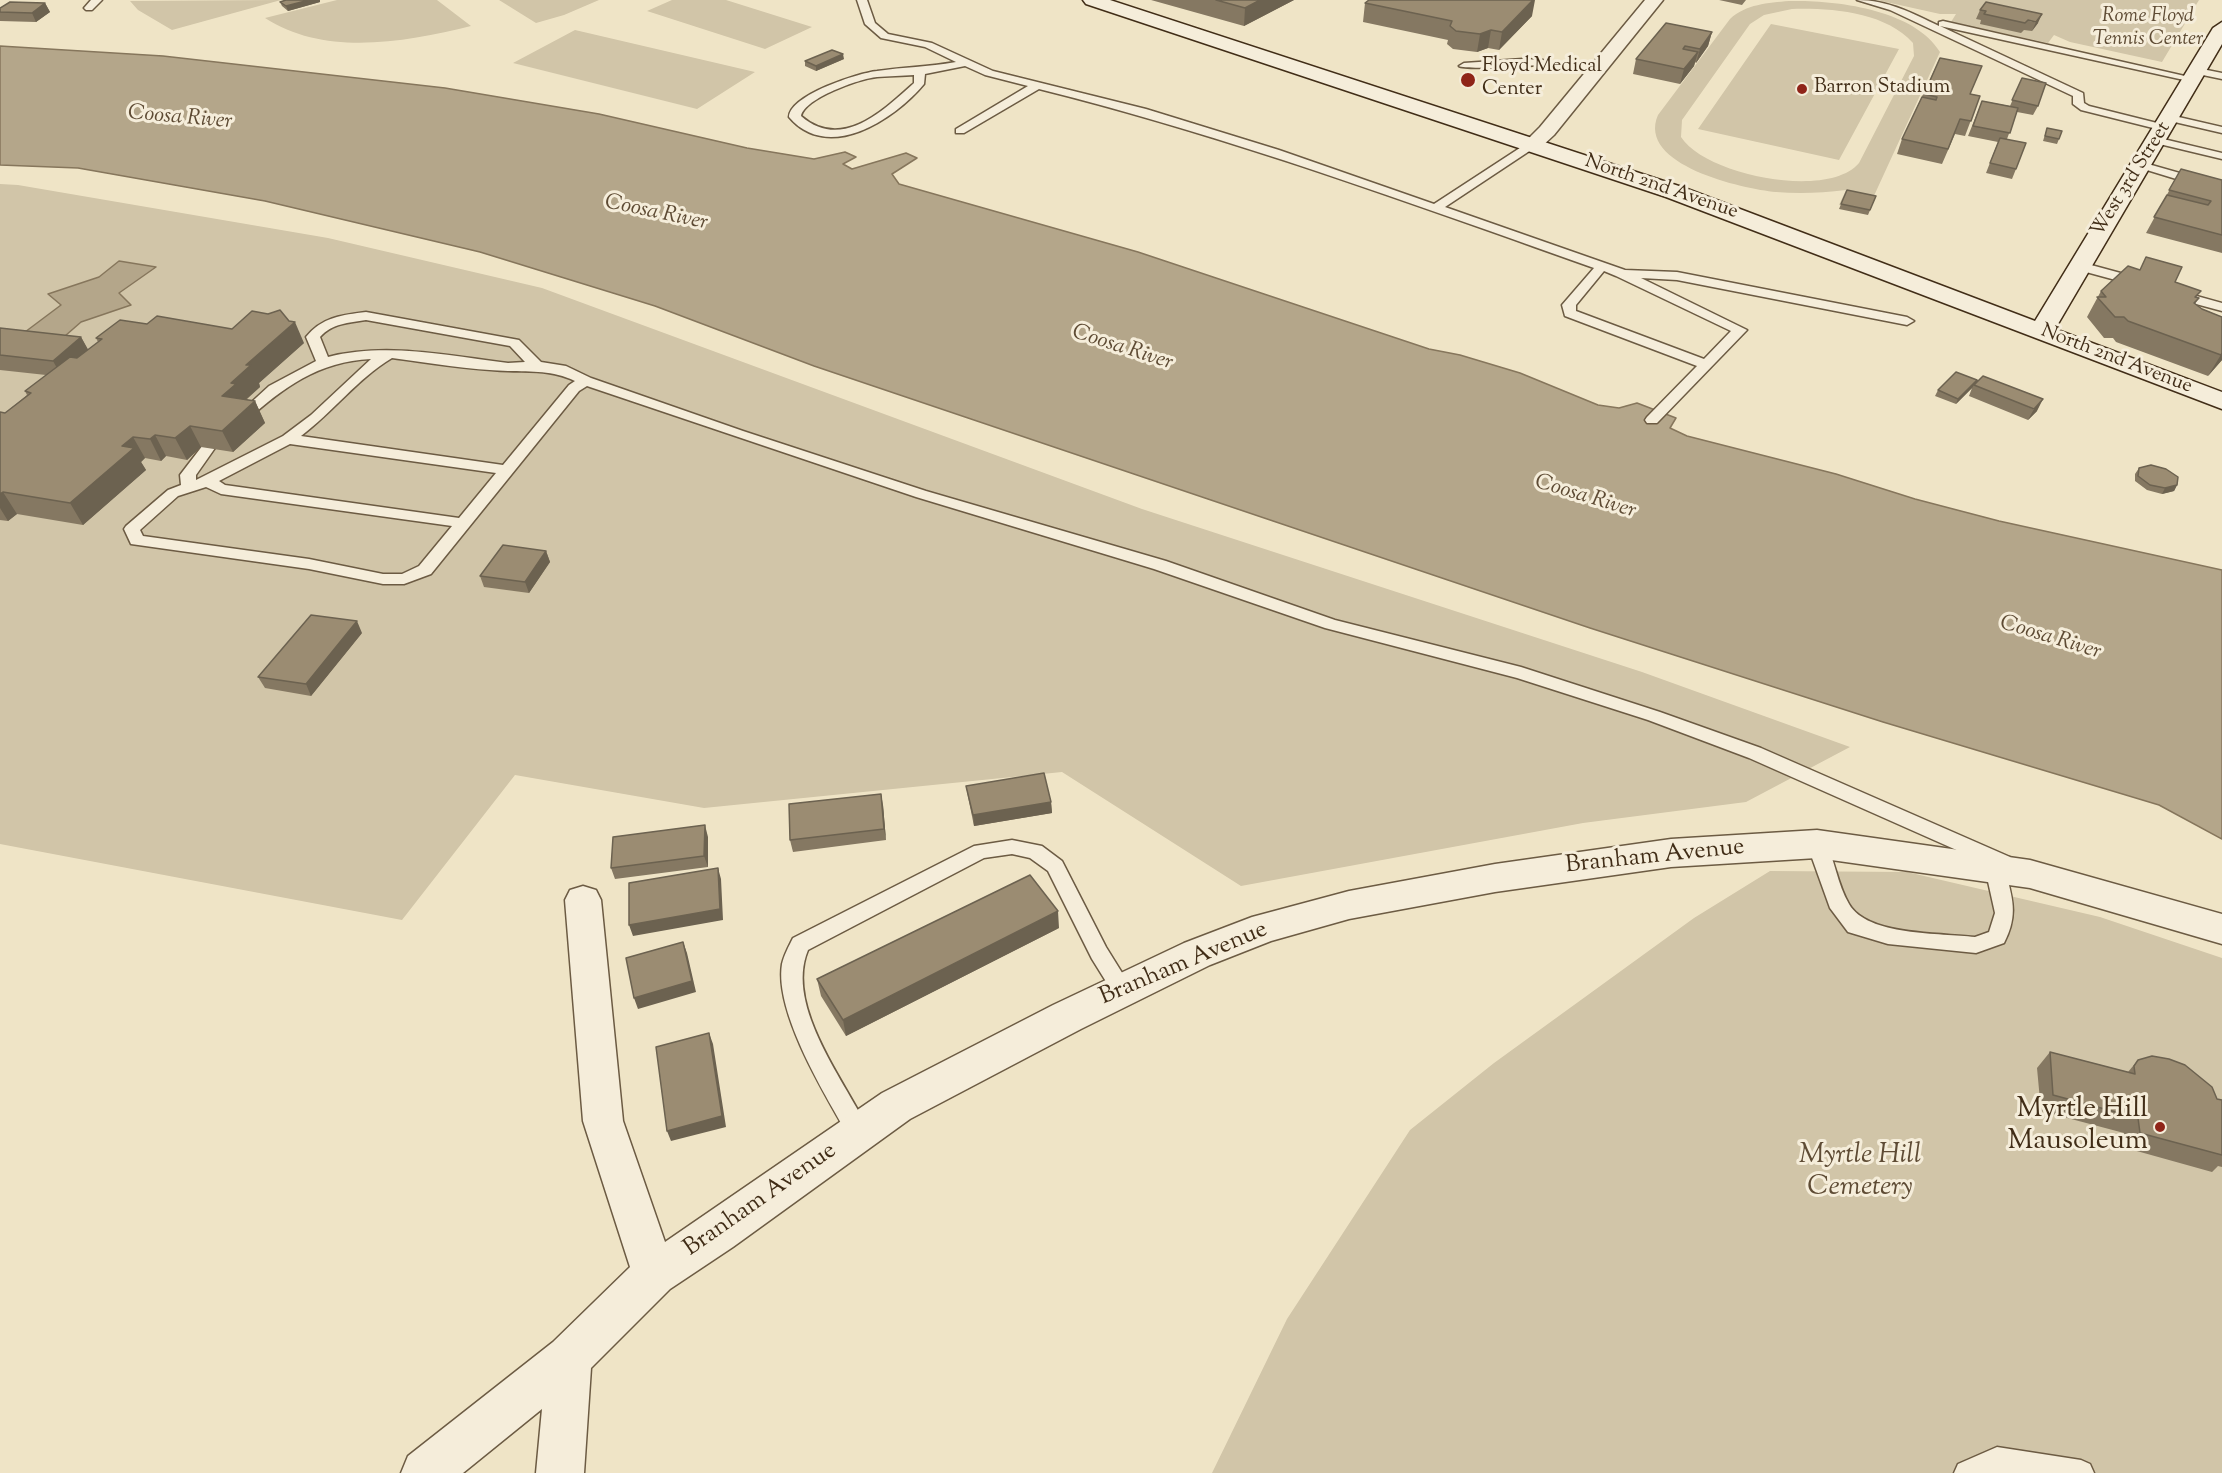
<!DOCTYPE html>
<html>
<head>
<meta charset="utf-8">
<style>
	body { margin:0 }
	canvas { display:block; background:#efe4c6 }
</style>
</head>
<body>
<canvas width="2222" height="1473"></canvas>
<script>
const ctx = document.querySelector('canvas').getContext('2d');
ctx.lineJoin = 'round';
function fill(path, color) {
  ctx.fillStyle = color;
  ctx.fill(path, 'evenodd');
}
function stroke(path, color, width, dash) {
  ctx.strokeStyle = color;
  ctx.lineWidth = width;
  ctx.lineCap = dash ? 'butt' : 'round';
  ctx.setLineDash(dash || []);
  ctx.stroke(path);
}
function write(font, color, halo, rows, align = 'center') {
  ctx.font = font + ' "Sorts Mill Goudy",serif';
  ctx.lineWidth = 6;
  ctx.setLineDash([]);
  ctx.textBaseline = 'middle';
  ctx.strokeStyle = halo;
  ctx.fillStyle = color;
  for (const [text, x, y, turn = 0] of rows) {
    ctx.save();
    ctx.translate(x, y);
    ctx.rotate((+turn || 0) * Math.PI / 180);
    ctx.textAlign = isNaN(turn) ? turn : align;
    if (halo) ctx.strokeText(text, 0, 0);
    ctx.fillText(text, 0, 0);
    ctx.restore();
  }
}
const green = new Path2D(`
	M281,0l-109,30 -34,-20 -8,-9z
	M337,0h100l34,26c-65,16 -146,31 -206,-8z
	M499,0h100l-35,15 -28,8z
	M672,0h54l86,27 -47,22 -118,-38z
	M1877,0h322l-37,62 -92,-20 -16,-7 -6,8 -97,-21 5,-8h-16z
	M1789,1c46,-1 125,8 151,51l-73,159 -28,-6 7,-15c-24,3 -47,4 -70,2 -33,-3 -140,-27 -118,-77l72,-96c16,-15 38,-16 59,-18zM1792,9c40,-1 93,3 121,34l1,13 -55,107c-31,37 -154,12 -178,-26l1,-17 68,-96 14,-9z
	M1771,24l128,25 -60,111 -141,-31z
	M575,30l180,42 -58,37 -184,-46z
	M0,184l18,1 310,53 214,50 600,221 500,163 208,75 -104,55 -163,21 -342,63 -179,-114 -358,36 -189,-33 -113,145 -402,-76z
	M1770,871l137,1 193,45 122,41v515h-1010l75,-154 123,-189 84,-67 200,-145z`);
const water = new Path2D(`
	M0,46l163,10 282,32 154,26 148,34 67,11 31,-7 11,5 -13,7 9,5 54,-16 11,5 -25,16 7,10 7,2 232,66 291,97 31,6 60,18 78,32 21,3 18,-5 39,15 -6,10 17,8 149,38 79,25 84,22 223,49v269l-63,-34 -276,-83 -293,-94 -776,-262 -159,-60 -175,-54 -215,-51 -187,-33 -78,-3z
	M119,261l37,6 -37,26 12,12 -50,17 -16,14 -40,-4 36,-27 -13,-11 51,-17z`);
const lane = new Path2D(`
	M91,0h11l-10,10h-6l-2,-2z
	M857,0h10l8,23 13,11 44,9 61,28 153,38 133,41 155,54 95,-62h8v4l-92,61 180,63 52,2 230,45 7,4 -7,4 -230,-45 -36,-2 106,52 -90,93h-10l-2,-3 2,-3 50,-51 -132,-50 -3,-11 32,-37c-184,-65 -366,-132 -555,-179l-75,44h-8v-4l72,-43 -43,-11 -20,-9 -40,8 -1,10c-30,36 -96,79 -135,33 1,-22 69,-44 88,-46 27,-4 50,-4 79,-9l-31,-15 -44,-9 -16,-14zM914,75v8c-32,29 -73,68 -113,33 4,-18 58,-37 76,-39 12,-1 25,-1 37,-2zM1604,271l12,5 115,55 -27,28 -128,-48v-6z
	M1857,0c31,0 55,13 82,26v-4l4,-1 255,58 -5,3 -253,-56 143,67 1,10 5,3 80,20v4l-4,1 -84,-21 -8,-6v-8l-183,-86z
	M1523,59l20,1 5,3c-4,3 -84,7 -89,3l5,-3z
	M2197,68l25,5v6l-29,-6 -1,-2z
	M2170,115l52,12v6l-56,-13 -2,-2z
	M2155,137l67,16v6l-71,-17v-4z
	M2141,162l81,23v8l-85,-26 -2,-2z
	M2080,262l59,16 1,3 -6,4 -59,-16v-6z
	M2175,290l47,13v8l-52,-14v-6z
	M366,312l153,28 22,22 25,4 25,12 152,53 183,60 240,70 169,59 186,47 139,45 101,36 249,109 3,5 -8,7c7,29 14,45 -1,74l-28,10 -88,-9 -40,-12 -18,-24 -23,-64 3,-5 7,-2 7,2c11,20 13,45 25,65 18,32 92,29 126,33l14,-5 6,-19 -10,-45 3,-4 -239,-106 -101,-38 -131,-42 -192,-50 -171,-59 -238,-72 -329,-111 -8,5 -148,183 -27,10h-21l-74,-15 -178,-25 -7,-15 2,-3 42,-36 13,-5 -1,-10 23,-30h10l2,3 -19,27v5l87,-44 28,-21 60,-56c-52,2 -89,29 -126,63h-10l-2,-3 36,-33 47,-25 -10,-24c16,-20 36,-22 60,-25zM366,320l144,26 15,16 -17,1c-59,-7 -121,-21 -180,-6l-8,-20c13,-14 28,-14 46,-17zM392,358c38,5 77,12 116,13 25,1 44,-1 67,10l-6,4 -66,80 -202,-29c31,-23 57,-58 91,-78zM290,444l206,29 -37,45 -234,-33 -6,-4zM206,487l15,7 231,32 -33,40 -17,8h-19l-74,-15 -166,-23 -3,-6 38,-34z
	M1012,840l30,6 20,15 44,86 23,37 3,6 -3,6 -7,3 -7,-3 -23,-37 -44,-88 -18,-13 -18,-4 -28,4 -176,92c-24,57 39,133 62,183l-3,7 -8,3 -8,-3c-24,-42 -77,-127 -69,-176 2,-9 7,-18 11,-26l181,-92z
	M1997,1447l84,13 9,4 4,9h-140l4,-9z`);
const street = new Path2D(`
	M1645,0h18l-109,135 -14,13h-14l-3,-4 17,-17z
	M1817,830l213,30 192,54v30l-192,-56 -213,-30 -146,9 -176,25 -146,27 -78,22 -61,24 -129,64 -171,90 -177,128 -63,42 -79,79 -7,105h-48l6,-64 -79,64h-62l7,-17 145,-114 77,-75 -47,-146 -18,-221 5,-10 13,-4 13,4 5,10 22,221 42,121 217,-149 171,-88 131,-62 68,-26 97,-26 146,-27 176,-25z`);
const secondary = new Path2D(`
	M1083,0h27l572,187 353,134 178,-293 9,-6v22l-167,285 167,63v17l-556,-212 -580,-193z`);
const wall = new Path2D(`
	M1151,0h143l-50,26z
	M1719,0h27l-4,5z
	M280,2h40l-32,9 -6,-5z
	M45,3l5,9 -14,10 -36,-1v-13z
	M1365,3l167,13 -33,34 -11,-2 -11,4 -24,-3 -6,-5 1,-4 -85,-18z
	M1980,10l58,13 -6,8 -8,-1 -3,3 -41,-9 1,-4 -5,-1z
	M1712,32l-4,14 -12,17 -1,-1 -1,4 -14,18 -47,-10 3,-15z
	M1940,58l30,36 10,2 -15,40 -10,-2 -13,30 -45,-10 5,-15z
	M844,59l-28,12 -11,-5v-5z
	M2022,78l16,28 -5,9 -16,-3 -10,27 9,30 -4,10 -26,-6 12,-31 -30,-6 14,-35 28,5z
	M2047,128l12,11 -2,5 -14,-3z
	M2181,169l41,11v73l-76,-20z
	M1847,190l29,6 -8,19 -29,-6z
	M2175,282l24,16 -4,6 7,5 20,8v43l-14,16 -92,-34 -3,-4h-9l-17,-21 14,-26z
	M147,324l157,19 -45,40 1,4 -14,13 9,1 10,22 -32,29 -32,-5 -14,13 -21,-4 -5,5 -16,-3 -4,4 5,8 -63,55 -66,-11 -9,7 -8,-1v-108l5,1 22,-18 -2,-4 21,-16 -46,-5v-42l81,9 7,13 10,-8 -2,-4z
	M1977,380l-1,3 61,28 -9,9 -59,-24 3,-8 -16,16 -21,-8 3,-6z
	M2139,468l38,17 -3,6 -12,3 -15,-4 -12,-9v-7z
	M546,551l4,11 -21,31 -45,-6 -4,-11z
	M362,633l-51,63 -46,-8 -7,-11z
	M966,786l85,16 1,11 -78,13 -6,-29z
	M883,805l3,35 -93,12 -3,-12z
	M708,837v30l-93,12 -4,-11z
	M1059,928l-213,108 -25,-40 -4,-17z
	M2050,1052l78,20 10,-12 79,39 5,1v67l-4,-1 -6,6 -86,-24 -2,-15 -83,-22 -4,-43z`);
const shadedWall = new Path2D(`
	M309,0h11v2l-32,9 -2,-5z
	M1260,0h34l-50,26 1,-18z
	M1533,0h2l-3,16 -33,34 3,-18z
	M45,3l5,9 -14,10 -4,-9z
	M2042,14l-4,9 -6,8 4,-9z
	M1491,30l-3,18 -11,4 3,-18z
	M1712,32l-4,14 -12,17 4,-14z
	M1698,52l-4,14 -14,18 4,-15z
	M843,54l1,5 -28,12v-5z
	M295,322l9,21 -45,40 1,4 -16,14 -22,-5 9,-13 15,-18z
	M81,337l9,16 -28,24 -9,-16z
	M2222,353v7l-14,16z
	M1977,380l-2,5h-1l-2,3 -16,16 2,-5z
	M2043,399l-6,12 -9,9 6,-11z
	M255,401l10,22 -32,29 -11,-21z
	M190,426l11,21 -14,13 -12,-22z
	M155,435l11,21 -5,5 -11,-22z
	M133,437l12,21 -4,4 5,8 -63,55 -13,-22 52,-57z
	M2177,485l-3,6 -12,3 3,-6z
	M3,492l14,22 -9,7 -8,-13v-14z
	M546,551l4,11 -21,31 -4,-11z
	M357,621l5,12 -51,63 -5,-12z
	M881,794l2,11 3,35 -2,-11z
	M1051,802l1,11 -78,13 -1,-11z
	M705,825l3,12v30l-4,-11z
	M718,868l3,11 2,41 -90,16 -4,-11z
	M1058,911l1,17 -213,108 -3,-16z
	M683,942l4,11 9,39 -58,17 -4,-11z
	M709,1033l4,11 13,83 -55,14 -4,-10z`);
const building = new Path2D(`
	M286,0h23l-23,6 -6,-4z
	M1216,0h44l-15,8z
	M1369,0h164l-31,32 -11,-2 -11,4 -24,-3 -6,-5 2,-5 -87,-18z
	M10,2l35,1 -13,10 -32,-1v-4z
	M1986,2l56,12 -6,8 -8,-2 -3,3 -41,-9 2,-3 -6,-1z
	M1666,23l46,9 -12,17 -15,-3 -2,3 15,3 -14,17 -48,-10z
	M832,50l11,4 -27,12 -11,-5z
	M1940,58l42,8 -12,28 10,2 -9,25 -11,-2 -12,30 -46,-10 20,-42 14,3 1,-3 -13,-3z
	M2022,78l24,5 -8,23 -26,-6z
	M1982,101l36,7 -8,25 -37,-7z
	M2047,128l15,3 -3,8 -14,-3z
	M2000,138l26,5 -10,26 -26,-6z
	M2181,169l41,11v55l-68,-18 13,-22 41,10 3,-4 -42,-11z
	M1847,190l29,6 -6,14 -29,-6z
	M2146,257l36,10 -7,15 26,9 -6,6 4,1 -5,5 8,6 20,8v36l-1,2 -93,-34 -4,-4h-9l-18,-20h9l-5,-6 27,-25 12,4z
	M280,310l9,11 6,1 -49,43h5l-20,18 5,1 -14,12 33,5 -33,30 -32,-5 -15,12 -20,-3 -5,4 -17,-2 -11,9 12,2 -64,55 -67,-11 -3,2v-82l5,1 26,-20 -6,-2 45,-34 7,1 25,-19 -6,-1 24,-18 27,4 10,-8 75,13 20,-18 16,3z
	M0,328l81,9 -28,24 -53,-6z
	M1956,372l21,8 -19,19 -20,-9z
	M1983,376l60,23 -9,10 -60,-24z
	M2151,465l15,4 12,8 -1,8 -12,3 -15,-3 -12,-9 1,-8z
	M503,545l43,6 -21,31 -45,-6z
	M311,615l46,6 -51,63 -48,-7z
	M1044,773l7,29 -78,13 -7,-29z
	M881,794l3,35 -94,11 -1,-36z
	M705,825l-1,31 -93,12 2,-31z
	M718,868l2,41 -91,16v-42z
	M1030,875l28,36 -215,109 -26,-41z
	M683,942l9,39 -58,17 -8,-40z
	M709,1033l13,83 -55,15 -11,-84z
	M2050,1052l85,22 -1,-8 4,-6 14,-4 17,3 16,6 27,22 5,12 5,1v55l-82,-22 -2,-15 -85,-23z`);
const markers = [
	[1468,80,8,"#8f2418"],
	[1802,89,6,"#8f2418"],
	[2160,1127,6,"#8f2418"]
];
const farParknames = [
	["Rome Floyd",2148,18],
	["Tennis Center",2148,41]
];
const farPoinames = [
	["Floyd Medical",1482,68],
	["Center",1482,91],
	["Barron Stadium",1814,89]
];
const farStreetnames = [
	["West 3rd Street",2132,180,-58],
	["North 2nd Avenue",1661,188,19],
	["North 2nd Avenue",2116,360,21]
];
const farWaternames = [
	["Coosa River",180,119,5],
	["Coosa River",656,214,12],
	["Coosa River",1122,349,18],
	["Coosa River",1585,498,17],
	["Coosa River",2050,639,17]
];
const streetNames = [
	["Branham Avenue",1655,858,-6],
	["Branham Avenue",1184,965,-23],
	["Branham Avenue",761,1201,-35]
];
const nearPoinames = [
	["Myrtle Hill",2148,1111],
	["Mausoleum",2148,1143]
];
const nearParknames = [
	["Myrtle Hill",1860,1157],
	["Cemetery",1860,1189]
];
fill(green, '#d1c5a8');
fill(water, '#b4a68a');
stroke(water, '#86765c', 1.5);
stroke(lane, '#6c5b43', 3);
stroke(street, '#6c5b43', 3);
stroke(secondary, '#412d17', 3);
fill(lane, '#f5edda');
fill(street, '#f5edda');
fill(secondary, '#f5edda');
fill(wall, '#857862');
fill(shadedWall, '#6c6250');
fill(building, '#9b8c72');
stroke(building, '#6c6250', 1.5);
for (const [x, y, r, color] of markers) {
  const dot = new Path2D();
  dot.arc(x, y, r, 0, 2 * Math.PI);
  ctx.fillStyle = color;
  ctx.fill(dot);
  stroke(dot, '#f5edda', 2);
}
write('italic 20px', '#5e4b34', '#f5edda', farParknames);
write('20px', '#412d17', '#f5edda', farPoinames, 'left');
write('20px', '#412d17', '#f5edda', farStreetnames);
write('italic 22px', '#5e4b34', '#f5edda', farWaternames);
write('24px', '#412d17', '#f5edda', streetNames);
write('28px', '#412d17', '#f5edda', nearPoinames, 'right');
write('italic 28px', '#5e4b34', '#f5edda', nearParknames);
</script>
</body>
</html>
